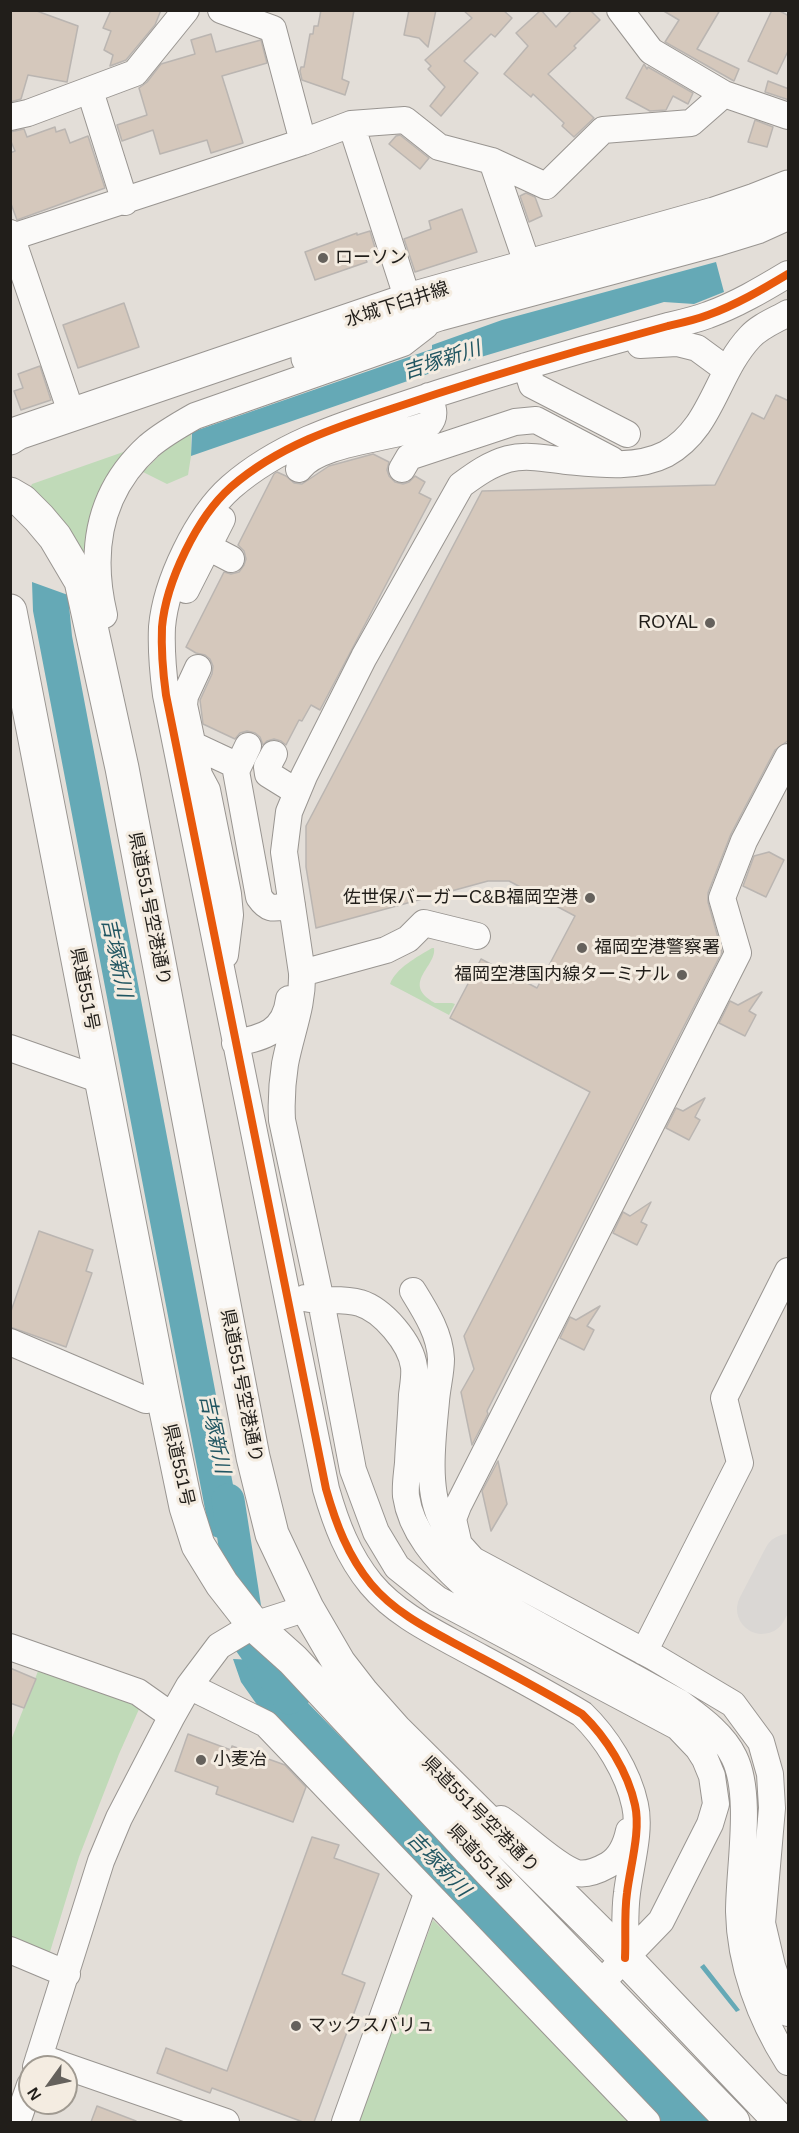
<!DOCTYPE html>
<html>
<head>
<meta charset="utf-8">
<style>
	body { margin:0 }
	#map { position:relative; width:799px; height:2133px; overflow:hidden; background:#e3ded8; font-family:Helvetica,sans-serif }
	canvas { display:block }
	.frame { position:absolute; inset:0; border:12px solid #211e1a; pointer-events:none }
	.north { position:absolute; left:18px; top:2055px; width:60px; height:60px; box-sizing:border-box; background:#f4ece1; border:2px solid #a09a91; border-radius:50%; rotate:237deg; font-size:16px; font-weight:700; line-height:24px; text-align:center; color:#211e1a }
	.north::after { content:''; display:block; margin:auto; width:21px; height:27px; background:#65615c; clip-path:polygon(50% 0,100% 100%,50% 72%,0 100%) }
</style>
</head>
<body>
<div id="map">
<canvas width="799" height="2133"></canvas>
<div class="frame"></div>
<div class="north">N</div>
</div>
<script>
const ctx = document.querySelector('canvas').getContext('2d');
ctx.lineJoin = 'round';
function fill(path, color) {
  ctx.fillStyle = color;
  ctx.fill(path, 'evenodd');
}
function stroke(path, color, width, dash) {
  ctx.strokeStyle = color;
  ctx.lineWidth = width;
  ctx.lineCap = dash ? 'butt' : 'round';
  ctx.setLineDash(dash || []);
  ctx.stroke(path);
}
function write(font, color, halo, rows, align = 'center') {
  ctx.font = font + ' Helvetica,"Noto Sans JP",sans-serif';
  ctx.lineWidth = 6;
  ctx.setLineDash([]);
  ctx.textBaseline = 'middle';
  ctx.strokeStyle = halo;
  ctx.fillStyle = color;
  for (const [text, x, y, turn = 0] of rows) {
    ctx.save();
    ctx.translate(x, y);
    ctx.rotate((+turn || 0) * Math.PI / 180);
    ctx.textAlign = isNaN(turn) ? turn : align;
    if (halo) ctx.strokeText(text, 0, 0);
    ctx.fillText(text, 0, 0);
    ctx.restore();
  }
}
const green = new Path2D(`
	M191,433v23l-3,19 -21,9 -24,-12 23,-23z
	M129,450l-39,119 -61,-79 3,-6z
	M432,948h2c3,19 -34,35 1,55h17l3,1 -6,11 -59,-31c6,-16 27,-27 42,-36z
	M40,1666l100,41 -21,47 -40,103 -30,98 -38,-17 -1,-195z
	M433,1920l205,202h-281z`);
const water = new Path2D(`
	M716,262l8,30 -30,12 -30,-2 -213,64 -260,90 1,-24 240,-83v-4l70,-25z
	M32,582l36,13 4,41 173,912 -35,-13 -177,-924z
	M233,1659l44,2c2,18 23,30 33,40l-2,2 407,419h-58l-397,-413 -19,-27z
	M704,1964l36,46 -4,2 -36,-45z`);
const river = new Path2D(`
	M228,1500l22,142 39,56`);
const taxiway = new Path2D(`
	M762,1609l26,-50`);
const building = new Path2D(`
	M10,10h24l44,16 -11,56 -39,-7 -7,24 -11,3z
	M111,10h50l-6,15 -29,35 -16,6 3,-11 -9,-5 7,-19 -8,-3z
	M321,10h33l-12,69 7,3 -4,13 -43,-15 -2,-9 1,-4h3l6,-33h3l1,-8h4z
	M409,10h27l-8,37 -9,-9 -15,-3z
	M463,10h40l9,8 -17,19 -4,-3 -27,27 14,12 -37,43 -11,-10 15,-19 -17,-18 3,-3 -6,-6 47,-42z
	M541,10l15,17 16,-17h18l10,10 -26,26 2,2 -28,26 46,44 -20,19 -12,-11 2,-3 -31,-29 -2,3 -27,-23 24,-28 -12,-13z
	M662,10h58l-23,39 42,20 -5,12 -69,-39 14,-22z
	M772,10h6l11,6v33l-12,25 -29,-13z
	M211,34l5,18 45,-12 6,23 -45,13 21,67 -32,10 -4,-13 -47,14 -7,-24 -31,11 -5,-16 30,-10 -8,-27 8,-6 14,-18 34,-10 -4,-14z
	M644,64l3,5 1,-2 45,26 -5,11 -15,-8 -7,14 -16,1 -24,-13z
	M768,81l21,8v11l-24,-8z
	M755,120l18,7 -6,20 -19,-5z
	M55,127l1,5 9,-3 5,14 18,-7 17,52 -88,32 -7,-19v-48l5,-2 -5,-12v-7l14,-3 3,8z
	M400,135l29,23 -9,11 -31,-25 7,-8z
	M526,193l9,4 7,19 -13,6 -9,-26z
	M462,209l15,43 -62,20 -11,-33 27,-10 -2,-8z
	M370,231l6,20 -12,4 3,7 -52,18 -10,-28 52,-19v2z
	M124,303l15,44 -61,21 -15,-43z
	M40,366l11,34 -30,10 -7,-19 9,-3 -5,-14z
	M776,395l13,6v339l-14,10 -44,84 -23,59v9l14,50 -235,459 1,3 -16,31 -11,-53 13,-23 -10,-33 126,-244 -140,-74 31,-59 56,29 38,-72 -66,-35h-21l-172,47 -10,-61v-41l176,-335 233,-6 37,-72 12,6z
	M373,454l16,8 -2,8 2,6 6,6 8,2 6,-2 6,-6 10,6 -6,11 12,6 -111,211 -9,-5 -9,16 -3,-1 -13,25 -5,-4 -7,-2 -7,2 -4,4 -3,-8 -5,-4 -8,-2 -7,2 -5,6 -32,-15 -3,-24 12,-26 1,-8 -3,-7 -5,-4 -9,-2 -10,-6 38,-75 7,2 8,-2 5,-7 2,-6 -2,-8 -6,-6 36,-71 3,-2 9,4 8,7 8,1 27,-18z
	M769,852l15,8 -18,37 -23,-11 11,-30z
	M762,992l-13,19 7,4 -11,21 -26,-13 11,-22 8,4z
	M705,1098l-10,19 5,3 -11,20 -23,-12 10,-20 7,3z
	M651,1202l-10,20 6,3 -10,20 -24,-12 10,-21 7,4z
	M39,1231l54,19 -7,21 6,2 -26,74 -56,-20v-13z
	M600,1306l-13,20 7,4 -10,20 -24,-12 10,-21 6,3z
	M498,1461l9,43 -16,27 -9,-40z
	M10,1668l26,11 -12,29 -14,-5z
	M188,1734l43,16 1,-4 53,19 21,22 -13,35 -77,-28 2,-7 -43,-16z
	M312,1837l27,8 -5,13 45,16 -37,100 23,9 -51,139h-11l-91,-34 -2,5 -53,-20 9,-25 61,23z
	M97,2106l39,15v1h-45z`);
const minor = new Path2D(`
	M221,10l52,19 30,113 48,-18 54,-4 34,27 53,14 54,25 57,-56 88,-7 33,-29 64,22
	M620,10l31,41 73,43
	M90,91l35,111
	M10,117l18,-4 107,-40 51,-63
	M351,124l57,176
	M492,161l36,105
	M10,233l62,182
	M12,237l291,-95
	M640,345l37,-2 20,5 30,22
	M526,366l6,19 95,49
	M299,469c20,-28 96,-30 130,-45 8,-9 3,-18 0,-28
	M402,469l7,-12 106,-35 21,-2 76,40
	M208,547l23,12
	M186,590l36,-71
	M104,615c-15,-64 -6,-123 45,-169 14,-12 30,-21 46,-30l208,-73 22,-17
	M198,668l-13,28 -1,9 15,70 8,15 21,104 2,21 -5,40
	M191,744l47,22
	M248,746l-12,25 23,126c11,16 17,10 33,8
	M274,754l-7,13 1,7 29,18
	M302,973l84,-23 22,-11 16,-16 53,13
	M235,1043c28,-5 50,-11 54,-44
	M10,1048l91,32
	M413,1291c13,21 27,43 28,68 0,14 -4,28 -5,42 -3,33 -10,84 4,115 7,16 21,31 33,44l181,97 79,47 28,38 9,32 2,34 -10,115 10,43 16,47
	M305,1298c18,4 37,0 55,5 23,7 51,40 54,64 1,9 -1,19 -2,28 -1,23 -3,45 -4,68 -1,11 -3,22 -2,33 5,35 31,64 56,87l218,120c20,15 43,31 54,54 19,38 5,111 5,155 1,52 21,106 49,150
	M10,1342l136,58 17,-4
	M458,1541l-5,-22 5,-13 280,-553 -16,-55 22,-57 44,-84
	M10,1647l128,45 34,24
	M644,1652l96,-189 -16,-65 64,-127
	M189,1686l77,38 381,398
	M501,1819c20,13 56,49 76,54 10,2 22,-3 31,-8 12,-7 18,-20 21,-34
	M10,1950l57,24
	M625,1958c1,-21 -1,-44 2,-65 3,-26 14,-62 8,-88 -7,-33 -29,-68 -53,-91 -38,-23 -78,-44 -117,-65 -33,-18 -69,-35 -94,-65 -23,-28 -35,-60 -45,-95l-160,-794c-3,-22 -5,-45 -4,-68 4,-45 35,-110 69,-140 47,-41 105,-60 163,-79 62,-21 124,-40 187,-58 29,-8 58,-16 87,-24 13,-3 27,-6 40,-11 28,-10 55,-26 80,-41
	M599,1985l62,-64 49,-97 6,-20 -4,-28 -7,-17 -7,-11 -20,-21 -241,-128 -40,-32 -21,-35 -23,-62 -32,-169 -39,-181c-1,-19 0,-37 3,-56 6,-32 18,-58 17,-91l-18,-121 5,-40 15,-36 60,-119 97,-172c15,-11 29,-21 47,-26 19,-5 40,0 59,2 31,3 70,8 99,-7 46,-25 50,-81 84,-117 10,-11 26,-17 38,-24
	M39,2057l187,65
	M36,2067l65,-206 18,-43 53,-102 17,-30 30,-40 35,-21 53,-17
	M17,2122l13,-37
	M345,2122l82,-228`);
const major = new Path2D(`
	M308,358l131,-44 279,-75 39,-12 31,-14
	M10,438l8,-5 390,-133 306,-86 41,-14 33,-13
	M10,494l12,7 17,17 16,19 26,44 41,187 131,689 19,77 35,74 32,55 24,31 32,36 230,228 156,164
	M10,611l153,785 23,111 12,38 24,39 32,41 39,35 197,211 243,251`);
const cycleway = new Path2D(`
	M625,1958c1,-21 -1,-44 2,-65 3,-26 14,-62 8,-88 -7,-33 -29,-68 -53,-91 -38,-23 -78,-44 -117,-65 -33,-18 -69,-35 -94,-65 -23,-28 -35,-60 -45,-95l-160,-794c-3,-22 -5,-45 -4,-68 4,-45 35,-110 69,-140 47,-41 105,-60 163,-79 62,-21 124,-40 187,-58 29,-8 58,-16 87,-24 13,-3 27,-6 40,-11 28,-10 55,-26 80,-41`);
const markers = [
	[323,258,6,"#65615c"],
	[710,623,6,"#65615c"],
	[590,898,6,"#65615c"],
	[582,948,6,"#65615c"],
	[682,975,6,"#65615c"],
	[201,1760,6,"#65615c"],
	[296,2026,6,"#65615c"]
];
const poiNames = [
	["ローソン",335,258],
	["ROYAL",698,623,"right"],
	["佐世保バーガーC&B福岡空港",578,898,"right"],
	["福岡空港警察署",594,948],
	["福岡空港国内線ターミナル",670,975,"right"],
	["小麦冶",213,1760],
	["マックスバリュ",308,2026]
];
const streetNames = [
	["水城下臼井線",397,305,-18],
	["県道551号空港通り",149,909,79],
	["県道551号",84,989,79],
	["県道551号空港通り",241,1386,79],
	["県道551号",178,1465,77],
	["県道551号空港通り",480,1815,45],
	["県道551号",479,1858,47]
];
const waterNames = [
	["吉塚新川",442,361,-18],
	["吉塚新川",116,958,78],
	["吉塚新川",214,1434,78],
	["吉塚新川",438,1865,46]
];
fill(green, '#c0dab8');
fill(water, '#65a9b6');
stroke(river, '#65a9b6', 33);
stroke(taxiway, '#dad7d4', 50);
fill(building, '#d5c8bc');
stroke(building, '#bab5b1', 1.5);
stroke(minor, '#999591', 28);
stroke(major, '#999591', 35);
stroke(minor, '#fbfaf9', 26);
stroke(major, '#fbfaf9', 33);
stroke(cycleway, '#e8590c', 8);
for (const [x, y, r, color] of markers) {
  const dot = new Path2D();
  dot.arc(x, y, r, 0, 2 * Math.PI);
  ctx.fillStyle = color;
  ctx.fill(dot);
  stroke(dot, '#f4ece1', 2);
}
write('18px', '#211e1a', '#f4ece1', poiNames, 'left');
write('18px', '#211e1a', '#f4ece1', streetNames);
write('italic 20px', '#205561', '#f4ece1', waterNames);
</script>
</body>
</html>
